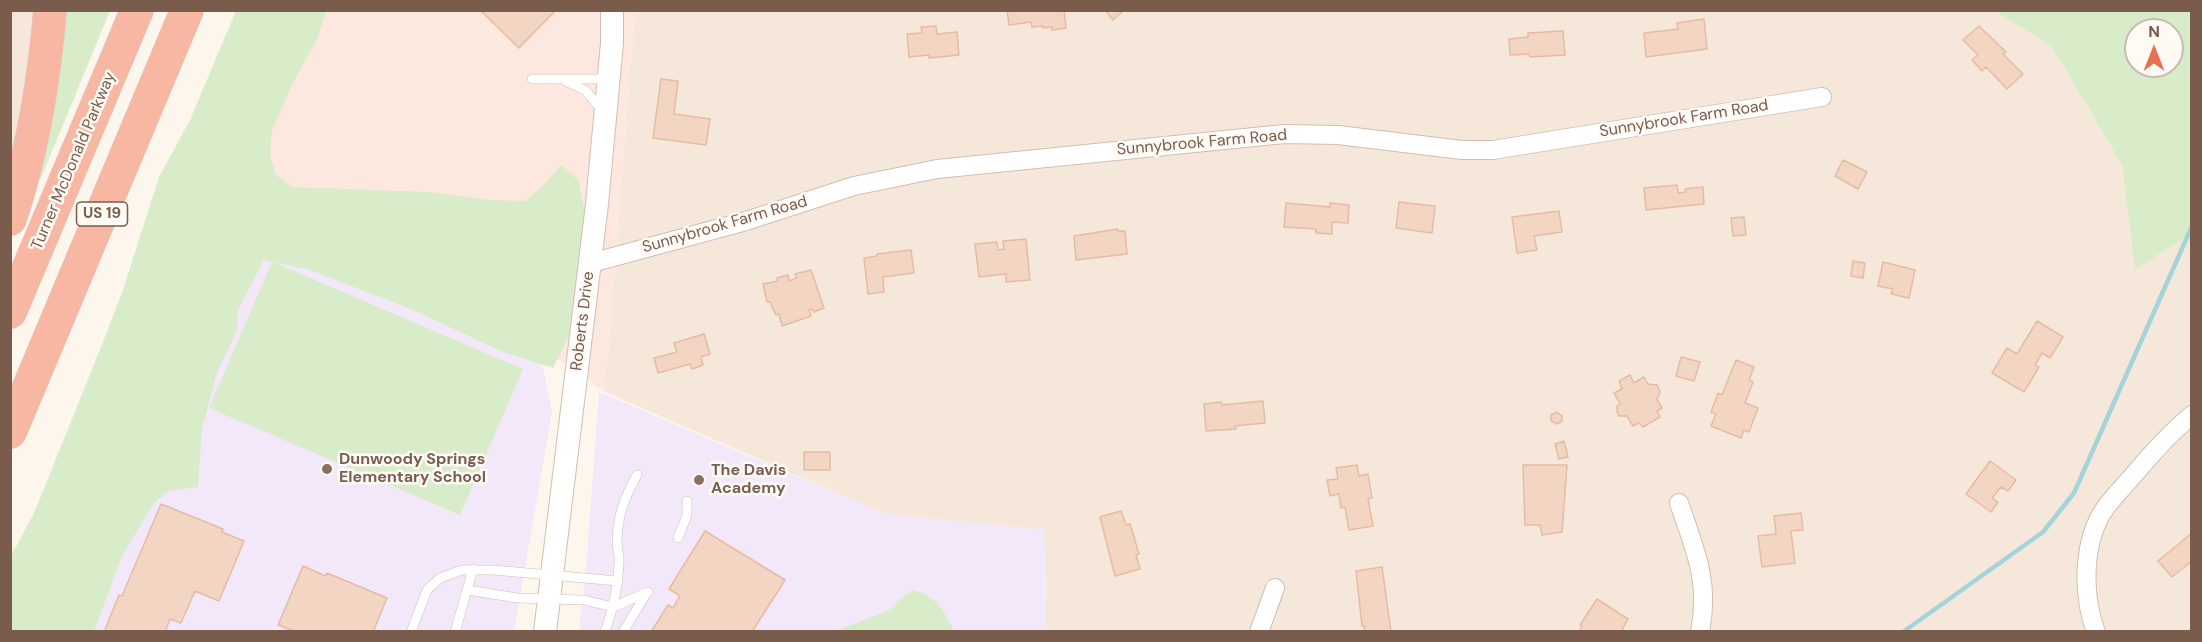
<!DOCTYPE html>
<html>
<head>
<meta charset="utf-8">
<style>
	body { margin:0 }
	#map { position:relative; width:2202px; height:642px; overflow:hidden; background:#fdf6ec; font-family:"DM Sans",sans-serif }
	canvas { display:block }
	.frame { position:absolute; inset:0; border:12px solid #7a5c4d; pointer-events:none }
	.north { position:absolute; left:2124px; top:18px; width:60px; height:60px; box-sizing:border-box; background:#fffaf3; border:2px solid #cabbb1; border-radius:50%; rotate:0deg; font-size:16px; font-weight:700; line-height:24px; text-align:center; color:#7a5c4d }
	.north::after { content:''; display:block; margin:auto; width:21px; height:27px; background:#e76f51; clip-path:polygon(50% 0,100% 100%,50% 72%,0 100%) }
</style>
</head>
<body>
<div id="map">
<canvas width="2202" height="642"></canvas>
<div class="frame"></div>
<div class="north">N</div>
</div>
<script>
const ctx = document.querySelector('canvas').getContext('2d');
ctx.lineJoin = 'round';
function fill(path, color) {
  ctx.fillStyle = color;
  ctx.fill(path, 'evenodd');
}
function stroke(path, color, width, dash) {
  ctx.strokeStyle = color;
  ctx.lineWidth = width;
  ctx.lineCap = dash ? 'butt' : 'round';
  ctx.setLineDash(dash || []);
  ctx.stroke(path);
}
function write(font, color, halo, rows, align = 'center') {
  ctx.font = font + ' "DM Sans",sans-serif';
  ctx.lineWidth = 5;
  ctx.setLineDash([]);
  ctx.textBaseline = 'middle';
  ctx.strokeStyle = halo;
  ctx.fillStyle = color;
  for (const [text, x, y, turn = 0] of rows) {
    ctx.save();
    ctx.translate(x, y);
    ctx.rotate((+turn || 0) * Math.PI / 180);
    ctx.textAlign = isNaN(turn) ? turn : align;
    if (halo) ctx.strokeText(text, 0, 0);
    ctx.fillText(text, 0, 0);
    ctx.restore();
  }
}
const residential = new Path2D(`
	M11,11h29l-29,175z
	M635,11h1359l57,34 71,120 13,104 56,-36v398h-1145l-1,-101 -160,-16 -280,-122z`);
const commercial = new Path2D(`
	M291,11h344l-30,381 -58,-41 -337,-149z`);
const education = new Path2D(`
	M251,252l41,2 250,109 10,49 -38,219 -485,1z
	M599,392l286,122 160,16 1,101 -467,1 8,-76z`);
const green = new Path2D(`
	M61,11h49l-69,167 -6,-3z
	M236,11h90l-8,26 -25,46 -21,47 -2,25 6,20 16,12 136,5 62,8 35,1 19,-16 17,-20 18,16 7,39 -5,60 -11,54 -17,34 -50,-16 -90,-42 -106,-41 -34,-7 250,107 -63,146 -251,-107 63,-146 -8,-2 -26,50 -1,21 -20,41 -15,57 -4,58 -30,4 -14,12 -32,53 -28,75h-83l-1,-73 25,-47 68,-169 20,-52 36,-113 31,-57z
	M1994,11h197v222l-56,37 -13,-105 -71,-120zM2136,30h36v36h-36z
	M913,590c23,5 31,21 41,41h-119l54,-21 12,-12z`);
const stream = new Path2D(`
	M1903,632l140,-100 31,-39 118,-267`);
const building = new Path2D(`
	M480,10h76l-37,38z
	M1007,10h57l2,18 -14,2v-3l-9,1v-2l-11,1 -1,-5 -22,3z
	M1105,10h19l-11,10z
	M1704,19l3,30 -61,8 -2,-24 34,-4 -1,-6z
	M936,26l1,8 20,-2 2,23 -30,3v-3l-20,2 -2,-23 15,-1 -1,-6z
	M1979,26l27,26 -3,2 20,20 -16,15 -21,-22 -4,4 -10,-11 6,-5 -15,-15z
	M1563,31l2,24 -35,2 -1,-3 -19,1 -1,-16 19,-2v-4z
	M661,79l17,2 -4,33 36,5 -4,26 -53,-7z
	M1843,160l24,12 -9,17 -23,-13z
	M1677,185l1,8 8,-1 -1,-3 18,-2 1,17 -58,6 -2,-22z
	M1399,202l36,4 -3,27 -36,-5z
	M1286,203l44,4v-4l19,2 -1,18 -16,-1v12l-16,-1v-4l-32,-2z
	M1559,211l3,21 -28,4 3,14 -20,3 -5,-36z
	M1744,217l2,18 -13,1 -2,-18z
	M1118,229v2h7l2,23 -51,6 -2,-24z
	M1026,239l4,41 -24,2v-8l-27,3 -4,-33 22,-2 1,8 6,-1 -1,-8z
	M911,250l3,23 -31,4 1,15 -16,2 -4,-36 13,-2v-2z
	M1853,261l12,2 -2,15 -12,-2z
	M1883,262l32,8 -6,28 -18,-4 2,-5 -15,-3z
	M811,270l13,38 -10,4 -2,-3 -3,1 2,6 -29,10 -3,-12 -3,1 -6,-13h-3l-4,-18 15,-3 -1,-3 11,-3 1,6 8,-3 -2,-4z
	M2037,321l26,16 -13,21 -8,-5 -7,12 4,2 -15,25 -32,-19 15,-25 10,6z
	M704,334l6,20 -9,3 2,8 -11,4 -2,-5 -32,9 -4,-15 23,-6 -3,-9z
	M1681,357l19,5 -6,19 -18,-5z
	M1736,360l18,7 -5,13 4,2 -8,21 13,5 -9,24 -5,-2 -3,8 -30,-12 5,-12 -5,-2 7,-19 4,2z
	M1630,375l4,8 10,-6 4,7 9,1 3,7 -1,4 -3,2 6,10 -5,3 3,6 -17,10 -4,-4 -6,3 -6,-10h-8l-2,-4v-6l3,-2 -6,-11 8,-4 -3,-8z
	M1263,401l2,22 -30,3 1,3 -30,2 -2,-27 17,-2 1,3z
	M1557,412l5,4v5l-5,3 -6,-3v-6z
	M1564,441l4,16 -9,2 -4,-15z
	M804,452h26v18h-26z
	M1990,461l26,19 -8,11 -7,-4 -9,11 6,4 -7,10 -25,-18z
	M1357,465l2,11 9,-2 4,24 -4,1 5,27 -24,4 -4,-23 -4,1 -2,-14 -9,2 -3,-16 11,-1 -2,-11z
	M1523,465h44l-5,67 -20,3 -2,-10h-15z
	M161,504l62,25 -1,3 22,9 -25,60 -24,-10 -14,32 -11,-4 -5,13h-61l15,-37 3,1z
	M1121,511l5,14 4,-1 9,30 -3,1 4,14 -25,7 -15,-59z
	M1801,513l2,17 -12,1 4,32 -33,4 -4,-31 18,-2 -2,-18z
	M705,531l80,49 -33,52h-101l17,-27 5,3 7,-12 -11,-7z
	M2192,533v28l-20,16 -14,-16z
	M303,566l23,10 1,-3 60,25 -14,34h-77l-18,-7z
	M1382,567l9,65h-26l-1,-6h-2l-6,-55z
	M1597,599l31,20 -7,13h-42l3,-6 -2,-1z`);
const service = new Path2D(`
	M532,79h75
	M567,82l18,8 17,20
	M678,538l9,-23v-14
	M468,590l49,8 67,2 29,7 35,-15
	M411,632l16,-42 13,-12 22,-8h31l125,11
	M455,632l18,-63
	M605,632c8,-23 13,-45 14,-68 1,-8 -2,-15 -2,-23 0,-23 9,-47 20,-66
	M623,632l23,-38`);
const minor = new Path2D(`
	M591,263l155,-42 108,-35 83,-17 347,-35 54,1 124,15h31l329,-53
	M1679,503c16,47 31,78 21,129
	M1259,632l16,-44
	M2096,632c-14,-37 -14,-92 10,-125 10,-13 21,-24 31,-36 17,-20 34,-39 55,-56`);
const tertiary = new Path2D(`
	M545,632l52,-428 15,-161v-33`);
const motorway = new Path2D(`
	M10,219c23,-68 34,-137 40,-209
	M10,312l127,-302
	M10,432l177,-422`);
const markers = [
	[327,469,6,"#8d6e63"],
	[699,480,6,"#8d6e63"]
];
const shields = [
	[102,214,51]
];
const shieldNames = [
	["US 19",102,214]
];
const streetNames = [
	["Sunnybrook Farm Road",1684,119,-9],
	["Sunnybrook Farm Road",1202,143,-5],
	["Turner McDonald Parkway",74,161,-67],
	["Sunnybrook Farm Road",725,225,-16],
	["Roberts Drive",583,321,-83]
];
const educationNames = [
	["Dunwoody Springs",339,460],
	["Elementary School",339,478],
	["The Davis",711,471],
	["Academy",711,489]
];
fill(residential, '#f5e8da');
fill(commercial, '#fde8e0');
fill(education, '#f3e8fa');
fill(green, '#d8ecc9');
stroke(stream, '#a5d3da', 4.5);
fill(building, '#f3d5c3');
stroke(building, '#e6bba3', 1.5);
stroke(service, '#d1beb0', 10);
stroke(minor, '#d1beb0', 20);
stroke(tertiary, '#d1beb0', 24);
stroke(motorway, '#dad1cd', 34);
stroke(service, '#fff', 9);
stroke(minor, '#fff', 18);
stroke(tertiary, '#fff', 22);
stroke(motorway, '#f7b7a3', 33);
for (const [x, y, r, color] of markers) {
  const dot = new Path2D();
  dot.arc(x, y, r, 0, 2 * Math.PI);
  ctx.fillStyle = color;
  ctx.fill(dot);
  stroke(dot, '#fffaf3', 2);
}
for (const [x, y, w] of shields) {
  const box = new Path2D();
  box.roundRect(x - w / 2, y - 12, w, 24, 4.5);
  ctx.fillStyle = '#fffaf3';
  ctx.fill(box);
  stroke(box, '#7a5c4d', 1.5);
}
write('bold 15px', '#7a5c4d', null, shieldNames);
write('16px', '#7a5c4d', '#fffaf3', streetNames);
write('bold 16px', '#785e54', '#fffaf3', educationNames, 'left');
</script>
</body>
</html>
